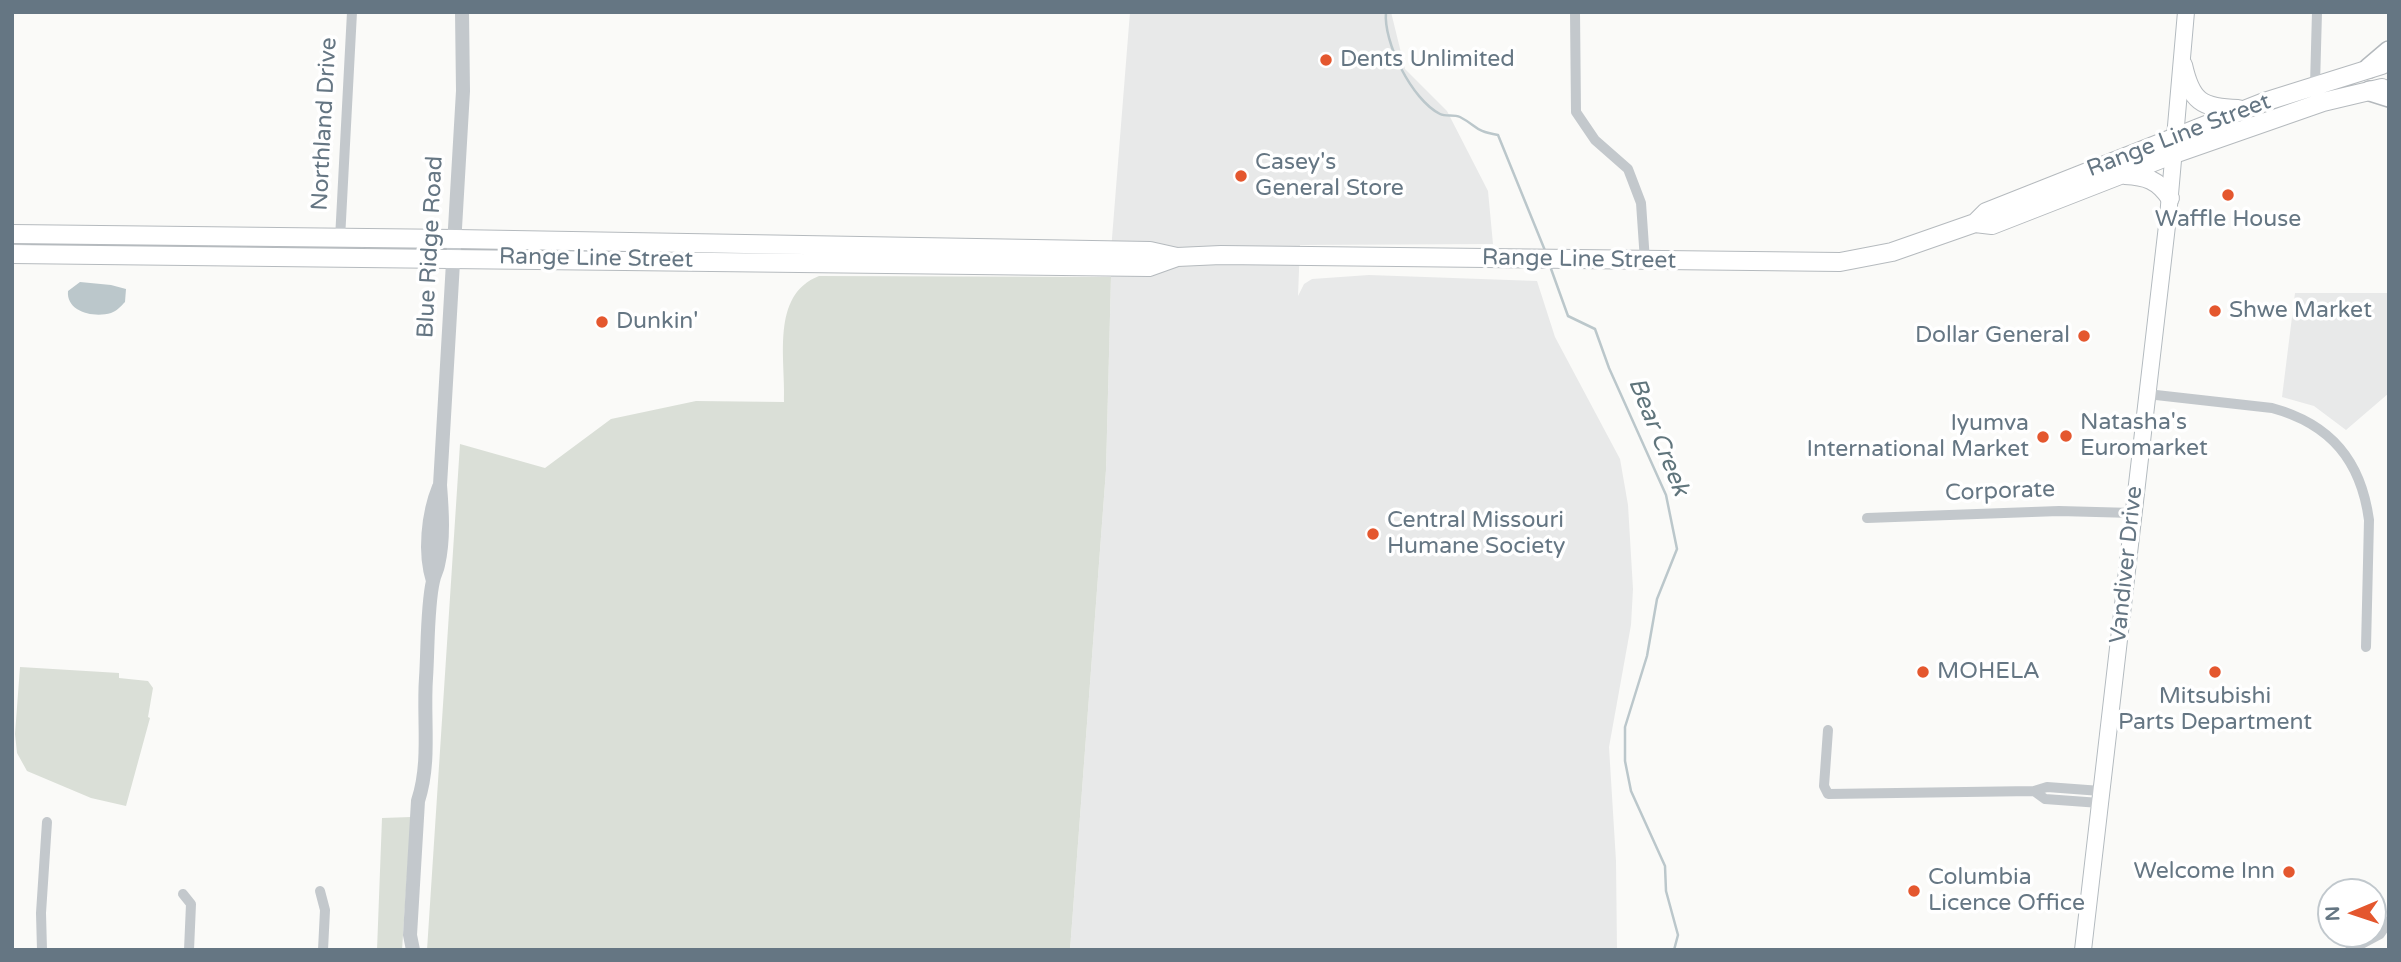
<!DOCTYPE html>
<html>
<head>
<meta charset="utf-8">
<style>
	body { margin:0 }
	#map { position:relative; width:2401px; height:962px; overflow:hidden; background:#fafaf8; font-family:"Varela Round",sans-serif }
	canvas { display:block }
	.frame { position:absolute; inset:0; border:14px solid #657683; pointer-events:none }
	.north { position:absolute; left:2317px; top:878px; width:70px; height:70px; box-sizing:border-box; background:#fff; border:2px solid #c1c8cd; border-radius:50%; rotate:268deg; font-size:19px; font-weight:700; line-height:28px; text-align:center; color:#657683 }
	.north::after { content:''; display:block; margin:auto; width:24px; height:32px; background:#e4572e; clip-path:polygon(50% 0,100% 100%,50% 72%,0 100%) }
</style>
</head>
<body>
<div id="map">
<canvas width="2401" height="962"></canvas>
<div class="frame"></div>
<div class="north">N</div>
</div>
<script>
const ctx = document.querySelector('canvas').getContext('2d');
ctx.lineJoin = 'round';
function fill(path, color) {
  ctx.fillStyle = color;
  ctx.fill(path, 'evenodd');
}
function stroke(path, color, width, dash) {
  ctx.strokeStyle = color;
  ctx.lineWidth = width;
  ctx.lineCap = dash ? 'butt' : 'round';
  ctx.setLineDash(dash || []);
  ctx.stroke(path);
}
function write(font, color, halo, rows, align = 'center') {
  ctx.font = font + ' "Varela Round",sans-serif';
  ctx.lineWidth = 7;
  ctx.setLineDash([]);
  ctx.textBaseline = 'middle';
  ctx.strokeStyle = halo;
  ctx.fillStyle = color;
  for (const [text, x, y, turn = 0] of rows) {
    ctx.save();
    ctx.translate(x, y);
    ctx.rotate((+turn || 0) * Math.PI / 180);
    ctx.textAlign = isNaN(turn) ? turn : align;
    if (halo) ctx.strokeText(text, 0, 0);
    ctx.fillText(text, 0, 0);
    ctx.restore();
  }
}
const built = new Path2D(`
	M1130,12h261l14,57 42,42 41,80 5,53 -193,1 -2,51 6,-12 8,-5 57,-4 168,6 18,56 65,122 8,46 5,84 -2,36 -22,122 7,114 1,89h-547l36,-480 6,-232z
	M2295,293h94v100l-43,37 -32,-24 -32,-9z`);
const green = new Path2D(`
	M819,276l292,1 -5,193 -36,480h-643l33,-506 85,24 66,-49 85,-18 88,1c2,-42 -14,-107 35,-126z
	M20,667l99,6v5l29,3 5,7 -5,29 2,1 -24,88 -35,-8 -64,-27 -10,-18 -2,-19z
	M411,817l-9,133h-25l5,-132z`);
const water = new Path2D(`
	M80,282l31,3 15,4 -1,13c-4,4 -8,9 -14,11 -17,5 -45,-1 -43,-22z`);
const stream = new Path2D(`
	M1386,12c-3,30 26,88 54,102 6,3 14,0 20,3 19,10 14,14 38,18l48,118
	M1550,266l18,50 27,13 14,39 57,127 11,54 -20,50 -10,57 -22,71v34l6,30 34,75 1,25 12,44 -4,15`);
const minor = new Path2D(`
	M1575,12l1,100 19,28 33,29 13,34 4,58
	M2315,85l2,-73
	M340,239l12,-227
	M2147,394l125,14c59,16 89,53 97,112l-3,127
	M1867,518l192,-7 74,2
	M1828,730l-4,56 4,8 206,-3 13,-4 54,4
	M2034,791l11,8 55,4
	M320,891l5,19 -2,40
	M183,894l8,10 -2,46
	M42,950l-1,-37 6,-91
	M2350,950l30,-16 9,-13`);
const tertiary = new Path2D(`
	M433,581c-9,-28 -5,-67 6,-94
	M413,950l-3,-15 8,-134c13,-40 5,-82 8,-123 2,-29 1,-71 7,-97 1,-6 4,-10 5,-16 6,-25 4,-55 2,-80l23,-394 -1,-79`);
const secondary = new Path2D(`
	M2083,950l85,-733 18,-205`);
const primary = new Path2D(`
	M2183,65c8,36 18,43 55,44
	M2125,175c21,1 33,5 45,23
	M1975,223l11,-11 278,-110 118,-37
	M12,234l444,5 694,12 27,6 44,-2 619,7 52,-10 83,-29 17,2 182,-71 149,-52 59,-14
	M12,254l1137,13 28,-10`);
const motorway = new Path2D(`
	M2369,68l20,-17
	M2370,91l19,6`);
const markers = [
	[1326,60,7,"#e4572e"],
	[1241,176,7,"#e4572e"],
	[2228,195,7,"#e4572e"],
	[2215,311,7,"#e4572e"],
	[602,322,7,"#e4572e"],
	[2084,336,7,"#e4572e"],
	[2066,436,7,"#e4572e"],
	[2043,437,7,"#e4572e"],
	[1373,534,7,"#e4572e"],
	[1923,672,7,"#e4572e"],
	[2215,672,7,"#e4572e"],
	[2289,872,7,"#e4572e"],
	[1914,891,7,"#e4572e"]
];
const poiNames = [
	["Dents Unlimited",1340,60],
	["Casey's",1255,163],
	["General Store",1255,189],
	["Waffle House",2228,220,"center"],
	["Shwe Market",2229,311],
	["Dunkin'",616,322],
	["Dollar General",2070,336,"right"],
	["Natasha's",2080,423],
	["Euromarket",2080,449],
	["Iyumva",2029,424,"right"],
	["International Market",2029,450,"right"],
	["Central Missouri",1387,521],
	["Humane Society",1387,547],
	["MOHELA",1937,672],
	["Mitsubishi",2215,697,"center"],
	["Parts Department",2215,723,"center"],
	["Welcome Inn",2275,872,"right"],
	["Columbia",1928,878],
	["Licence Office",1928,904]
];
const streetNames = [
	["Northland Drive",325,124,-87],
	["Range Line Street",2179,136,-21],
	["Blue Ridge Road",431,247,-87],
	["Range Line Street",596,259,1],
	["Range Line Street",1579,260,1],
	["Corporate",2000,492,-2],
	["Vandiver Drive",2127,565,-84]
];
const waterNames = [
	["Bear Creek",1658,437,68]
];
fill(built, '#e8e9e9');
fill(green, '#dadfd7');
fill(water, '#bbc7cb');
stroke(stream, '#bbc7cb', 2.5);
stroke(secondary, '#b3babf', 18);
stroke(primary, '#b5babe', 20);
stroke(motorway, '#b4b9bd', 22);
stroke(minor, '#c3c8cc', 10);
stroke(tertiary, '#c3c8cc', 14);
stroke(secondary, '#fff', 16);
stroke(primary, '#fff', 18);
stroke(motorway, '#fff', 19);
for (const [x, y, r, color] of markers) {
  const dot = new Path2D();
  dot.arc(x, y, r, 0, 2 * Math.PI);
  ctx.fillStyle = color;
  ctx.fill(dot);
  stroke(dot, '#fff', 2.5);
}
write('23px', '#657683', '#fff', poiNames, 'left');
write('23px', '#657683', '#fff', streetNames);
write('italic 24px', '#60757c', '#fff', waterNames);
</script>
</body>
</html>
